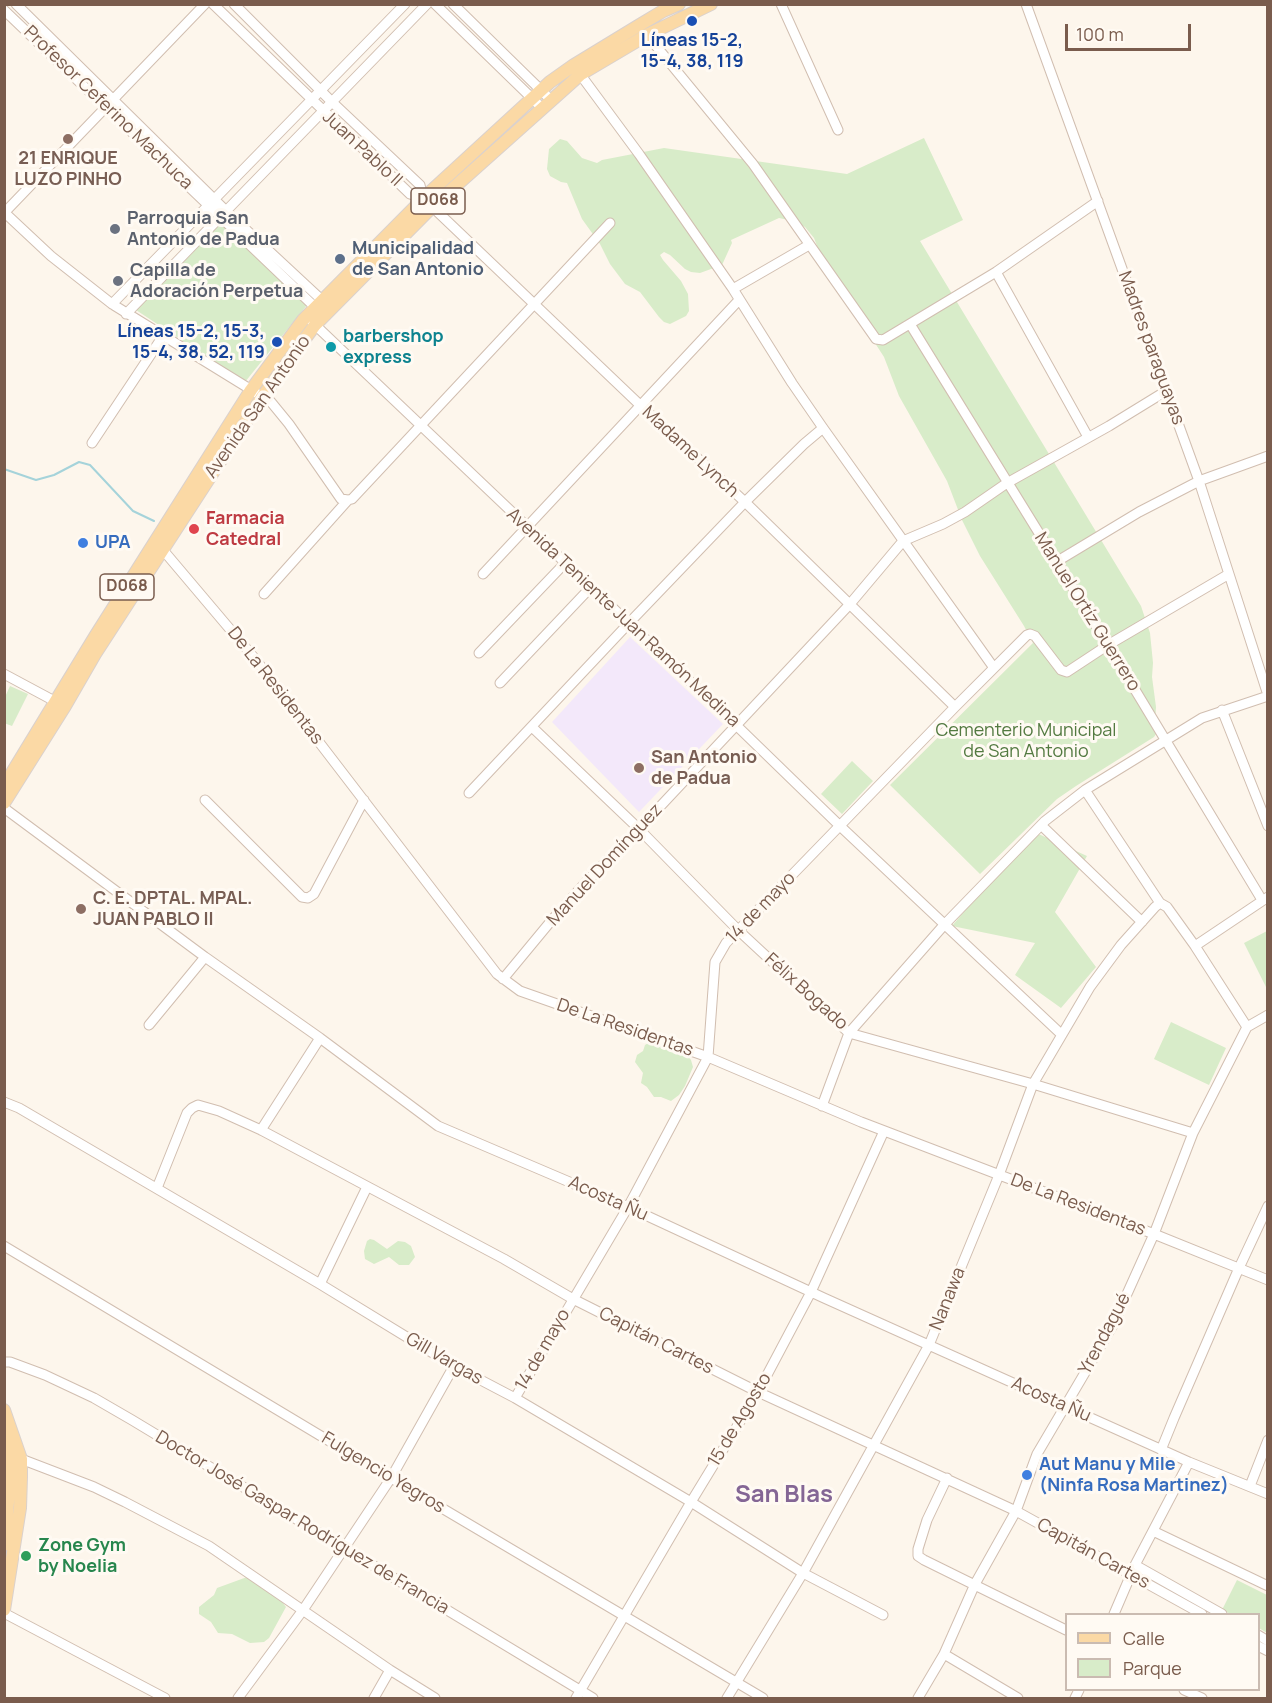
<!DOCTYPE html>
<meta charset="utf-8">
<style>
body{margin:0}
#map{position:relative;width:1272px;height:1703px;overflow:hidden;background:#fdf6ec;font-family:Manrope,sans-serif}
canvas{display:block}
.frame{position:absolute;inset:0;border:6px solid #7a5c4d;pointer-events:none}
.legend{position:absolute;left:1065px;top:1613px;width:195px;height:78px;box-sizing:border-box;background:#fffaf3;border:2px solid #cabbb1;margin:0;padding:8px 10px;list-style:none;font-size:18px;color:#7a5c4d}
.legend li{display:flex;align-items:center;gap:12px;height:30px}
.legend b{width:30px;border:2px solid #cabbb1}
.scale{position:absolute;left:1065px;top:24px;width:126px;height:27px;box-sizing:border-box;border:3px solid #7a5c4d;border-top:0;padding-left:8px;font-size:18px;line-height:21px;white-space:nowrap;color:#7a5c4d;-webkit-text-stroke:4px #fffaf3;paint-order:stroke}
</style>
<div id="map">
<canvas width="1272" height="1703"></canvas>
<div class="frame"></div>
<ul class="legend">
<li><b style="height:8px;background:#fbd9a5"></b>Calle</li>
<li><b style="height:16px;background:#d8ecc9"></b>Parque</li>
</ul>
<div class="scale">100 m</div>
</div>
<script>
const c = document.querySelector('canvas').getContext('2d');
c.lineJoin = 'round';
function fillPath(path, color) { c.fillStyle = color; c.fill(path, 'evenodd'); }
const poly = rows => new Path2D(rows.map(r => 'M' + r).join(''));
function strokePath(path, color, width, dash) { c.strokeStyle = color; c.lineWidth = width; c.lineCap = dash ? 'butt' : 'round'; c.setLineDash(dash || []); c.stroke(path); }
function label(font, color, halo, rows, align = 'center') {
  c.font = font + ' Manrope,sans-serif'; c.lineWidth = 6; c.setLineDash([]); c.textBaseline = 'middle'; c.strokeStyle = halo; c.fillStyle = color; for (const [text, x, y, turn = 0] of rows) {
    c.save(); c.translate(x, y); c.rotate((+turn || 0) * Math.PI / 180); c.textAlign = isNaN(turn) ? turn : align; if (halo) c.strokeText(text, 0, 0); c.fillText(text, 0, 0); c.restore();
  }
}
const education = poly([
 [630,637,723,724,639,812,552,722]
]);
const green = poly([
 [924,138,963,220,920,241,1141,606,1150,633,1153,663,1152,677,1156,707,1155,722,1152,728,1156,734,1154,737,1076,786,1057,799,980,874,890,785,1033,643,1024,626,980,556,962,520,947,481,899,396,884,357,824,264,814,238,805,227,793,221,779,218,731,240,732,243,722,265,700,273,691,272,685,269,670,255,664,252,660,255,663,260,681,281,688,294,689,311,686,316,670,324,664,322,659,317,640,292,625,284,610,264,600,244,582,219,567,183,561,182,550,176,547,169,549,149,560,139,567,141,582,158,597,163,602,160,664,148,847,174],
 [220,222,307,305,245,382,136,310],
 [10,686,28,694,12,726,4,723,5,697],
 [852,761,873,781,842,814,821,794],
 [1032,831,1087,856,1055,912,1096,967,1061,1008,1015,975,1035,943,952,926],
 [1267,931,1267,989,1244,943],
 [1171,1022,1226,1048,1209,1085,1154,1059],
 [650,1042,657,1046,664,1046,677,1052,684,1052,691,1060,693,1067,685,1086,679,1095,671,1101,661,1097,654,1097,647,1087,641,1083,643,1073,635,1062,637,1055,643,1051,645,1045],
 [370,1239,374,1240,387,1249,398,1241,405,1242,411,1246,415,1257,409,1265,399,1265,389,1257,374,1264,365,1259,364,1251,367,1241],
 [247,1577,272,1589,286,1607,269,1638,264,1642,250,1643,232,1634,218,1633,211,1622,199,1614,199,1607,214,1595,217,1588],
 [1237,1580,1267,1595,1267,1633,1259,1628,1258,1614,1231,1614,1222,1610]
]);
const stream = poly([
 [4,469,36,480,54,475,79,462,90,465,133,511,154,521]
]);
const minor = poly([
 [16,4,226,211,325,303],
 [213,4,410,194,423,198,640,405,745,502,955,707],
 [234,4,332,102,420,185,423,198],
 [435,4,542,108],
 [453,4,551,100],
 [781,4,838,130],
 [1026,4,1199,481,1268,695],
 [4,10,319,311],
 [647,35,753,164,876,339,883,340,996,272,1098,201],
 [577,70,639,154,733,289,792,383,823,428,994,668],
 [4,212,51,256,112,304,271,402,289,424,341,499,348,500],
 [5,212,205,4],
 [996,272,1088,437],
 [733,289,809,245],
 [112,304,405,4],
 [126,314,427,4],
 [311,321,737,726,840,826,1061,1034],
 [910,324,1108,645,1262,900],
 [92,443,163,336],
 [159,547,163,550,256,660,497,974,520,991,708,1057,861,1122,1154,1234,1268,1280],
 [1056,562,1139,512,1199,481,1268,456],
 [483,574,739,300],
 [264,594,348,500,352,499,610,223],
 [479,653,565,563],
 [4,674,60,704],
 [500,683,591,587],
 [1222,710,1268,826],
 [532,727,639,829,738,930,849,1033,1033,1084,1193,1133],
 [1085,790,1160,903],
 [469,793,629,623,745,502,804,444,823,428],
 [205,800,302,897,308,898,314,894,364,800],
 [4,808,205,957,320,1038,438,1126,628,1207,824,1298,1189,1462,1268,1494],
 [1041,825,1142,922],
 [1195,946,1268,897],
 [503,979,551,921,588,880,639,829,850,604,903,541,943,524,965,512,1007,483,1109,426,1166,391],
 [149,1025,205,957],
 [1247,1027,1268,1015],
 [4,1102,19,1108,320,1284,454,1366,515,1398,691,1502,803,1573,883,1615],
 [822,1106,849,1033,944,925,1045,821,1085,790,1202,718,1268,696],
 [261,1130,320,1038],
 [157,1188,187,1113,192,1108,198,1105,219,1111,261,1130,504,1259,573,1299,758,1392,1016,1511,1202,1614],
 [4,1246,391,1478,763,1698],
 [320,1284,367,1187],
 [4,1362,10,1362,45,1375,94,1398,132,1420,593,1698],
 [515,1398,628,1207,708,1057,715,962,726,943,955,707,1027,635,1030,634,1035,636,1061,670,1067,672,1108,645,1229,574],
 [1161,1450,1174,1418,1239,1268,1268,1206],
 [21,1459,94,1487,125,1502,209,1546,390,1670,435,1698],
 [947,1478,927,1520,918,1549,918,1556,924,1560,1066,1630],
 [1250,1486,1268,1440],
 [1153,1531,1268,1586],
 [1135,1565,1222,1614],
 [4,1613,165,1698],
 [1114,1614,1135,1565,1189,1462],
 [1258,1635,1268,1641],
 [1258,1646,1268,1651],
 [944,1654,1018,1698],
 [1184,1690,1202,1698],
 [238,1698,303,1610,391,1478,454,1366],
 [374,1698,390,1670],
 [576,1698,691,1502,758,1392,811,1292,884,1131],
 [727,1698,803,1573,929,1345,999,1175,1033,1084,1090,987,1121,945,1155,907,1160,903,1167,907,1195,946,1247,1027],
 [918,1698,944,1654,975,1584,1016,1511,1037,1454,1113,1325,1154,1234,1193,1133,1247,1027],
 [1075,1698,1079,1690]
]);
const major = poly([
 [4,786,96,635,251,390,303,320,428,194,550,82,574,65,638,26,663,11,679,4],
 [4,803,65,706,95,654,262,397,315,325,432,207,581,74,647,35,711,4],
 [4,1410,21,1459,21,1477,20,1508,4,1610],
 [4,1437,12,1459,4,1545]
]);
const markers = [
 [692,21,6,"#1a4fb4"],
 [68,139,6,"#8d6e63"],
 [115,229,6,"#6b7280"],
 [340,259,6,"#5c6f8a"],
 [118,281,6,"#6b7280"],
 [277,342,6,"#1a4fb4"],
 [331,347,6,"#0f9aa8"],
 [194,529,6,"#e0444e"],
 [83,543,6,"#3f7fe0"],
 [639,768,6,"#8d6e63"],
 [81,909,6,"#8d6e63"],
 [1027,1475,6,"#3f7fe0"],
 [26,1556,6,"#2e9e5b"]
];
const shields = [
 [438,201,54],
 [127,587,54]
];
const shieldNames = [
 ["D068",438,201],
 ["D068",127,587]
];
const transitNames = [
 ["Líneas 15-2,",692,41],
 ["15-4, 38, 119",692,62],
 ["Líneas 15-2, 15-3,",265,332,"right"],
 ["15-4, 38, 52, 119",265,353,"right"]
];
const streetNames = [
 ["Profesor Ceferino Machuca",108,108,44],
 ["Juan Pablo II",362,149,43],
 ["Madres paraguayas",1151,348,70],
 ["Avenida San Antonio",258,407,-55],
 ["Madame Lynch",690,452,43],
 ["Manuel Ortíz Guerrero",1087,612,58],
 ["Avenida Teniente Juan Ramón Medina",623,618,43],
 ["De La Residentas",275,686,52],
 ["Manuel Domínguez",605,865,-47],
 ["14 de mayo",761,908,-46],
 ["Félix Bogado",806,992,42],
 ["De La Residentas",625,1028,19],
 ["Acosta Ñu",608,1199,24],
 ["De La Residentas",1078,1205,21],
 ["Nanawa",948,1299,-68],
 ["Yrendagué",1105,1334,-62],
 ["Capitán Cartes",656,1341,27],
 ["14 de mayo",543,1350,-60],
 ["Gill Vargas",444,1359,30],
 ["Acosta Ñu",1051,1400,24],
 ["15 de Agosto",740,1420,-59],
 ["Fulgencio Yegros",383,1473,31],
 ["Doctor José Gaspar Rodríguez de Francia",302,1523,31],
 ["Capitán Cartes",1093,1554,29]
];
const educationNames = [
 ["21 ENRIQUE",68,159,"center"],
 ["LUZO PINHO",68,180,"center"],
 ["San Antonio",651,758],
 ["de Padua",651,779],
 ["C. E. DPTAL. MPAL.",93,899],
 ["JUAN PABLO II",93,920]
];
const worshipNames = [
 ["Parroquia San",127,219],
 ["Antonio de Padua",127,240],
 ["Capilla de",130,271],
 ["Adoración Perpetua",130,292]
];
const serviceNames = [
 ["Municipalidad",352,249],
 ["de San Antonio",352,270]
];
const cultureNames = [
 ["barbershop",343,337],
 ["express",343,358]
];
const healthNames = [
 ["Farmacia",206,519],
 ["Catedral",206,540]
];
const shopNames = [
 ["UPA",95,543],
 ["Aut Manu y Mile",1039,1465],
 ["(Ninfa Rosa Martinez)",1039,1486]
];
const parkNames = [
 ["Cementerio Municipal",1026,731],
 ["de San Antonio",1026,752]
];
const leisureNames = [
 ["Zone Gym",38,1546],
 ["by Noelia",38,1567]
];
const districtNames = [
 ["San Blas",784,1495]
];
fillPath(education, '#f3e8fa');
fillPath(green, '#d8ecc9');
strokePath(stream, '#a5d3da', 2);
strokePath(minor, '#d1beb0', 11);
strokePath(major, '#dad1cd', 14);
strokePath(minor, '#fff', 9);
strokePath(major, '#fbd9a5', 12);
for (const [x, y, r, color] of markers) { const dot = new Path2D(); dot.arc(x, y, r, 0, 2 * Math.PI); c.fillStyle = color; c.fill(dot); strokePath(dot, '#fffaf3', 2); }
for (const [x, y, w] of shields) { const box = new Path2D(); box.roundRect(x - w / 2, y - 13, w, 26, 4.5); c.fillStyle = '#fffaf3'; c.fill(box); strokePath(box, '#7a5c4d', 1.5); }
label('bold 16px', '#7a5c4d', null, shieldNames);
label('bold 18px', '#164399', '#fffaf3', transitNames);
label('18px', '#7a5c4d', '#fffaf3', streetNames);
label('bold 18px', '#785e54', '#fffaf3', educationNames, 'left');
label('bold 18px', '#5b616d', '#fffaf3', worshipNames, 'left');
label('bold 18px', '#4e5e75', '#fffaf3', serviceNames, 'left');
label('bold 18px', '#0d838f', '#fffaf3', cultureNames, 'left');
label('bold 18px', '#be3a42', '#fffaf3', healthNames, 'left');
label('bold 18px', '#366cbe', '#fffaf3', shopNames, 'left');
label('18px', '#537a41', '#fffaf3', parkNames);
label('bold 18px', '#27864d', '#fffaf3', leisureNames, 'left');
label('bold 24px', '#846695', '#fffaf3', districtNames);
</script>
